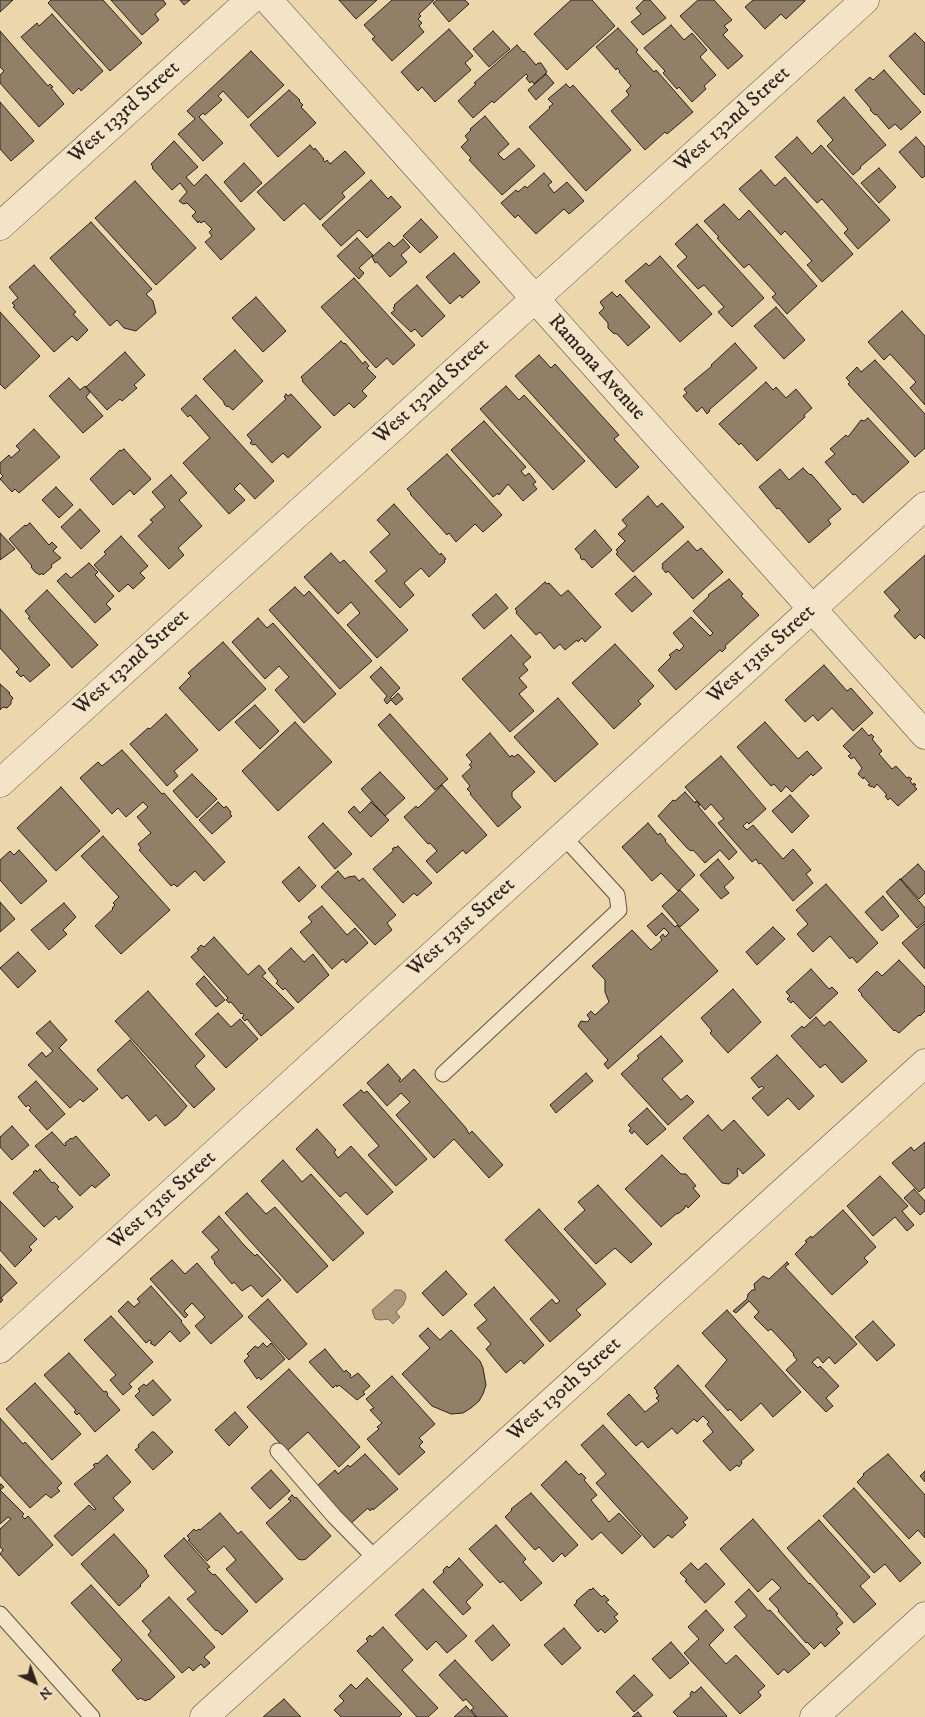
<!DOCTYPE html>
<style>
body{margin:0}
#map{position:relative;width:925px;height:1717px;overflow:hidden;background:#ecd6ab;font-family:"IM FELL DW Pica",serif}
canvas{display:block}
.north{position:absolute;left:10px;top:1657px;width:50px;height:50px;-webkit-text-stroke:4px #f3e4c8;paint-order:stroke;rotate:138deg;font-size:14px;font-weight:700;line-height:20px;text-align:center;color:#2f231d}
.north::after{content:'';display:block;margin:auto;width:18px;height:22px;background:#2f231d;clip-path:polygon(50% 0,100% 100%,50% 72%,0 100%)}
</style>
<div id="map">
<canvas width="925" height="1717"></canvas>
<div class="north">N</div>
</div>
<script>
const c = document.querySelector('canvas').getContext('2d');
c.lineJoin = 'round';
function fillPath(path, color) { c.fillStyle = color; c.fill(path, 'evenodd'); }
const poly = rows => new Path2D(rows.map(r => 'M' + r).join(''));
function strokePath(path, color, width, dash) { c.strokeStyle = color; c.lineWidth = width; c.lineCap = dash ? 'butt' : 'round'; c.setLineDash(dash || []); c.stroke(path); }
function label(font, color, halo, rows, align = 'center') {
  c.font = font + ' "IM FELL DW Pica",serif'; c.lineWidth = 4; c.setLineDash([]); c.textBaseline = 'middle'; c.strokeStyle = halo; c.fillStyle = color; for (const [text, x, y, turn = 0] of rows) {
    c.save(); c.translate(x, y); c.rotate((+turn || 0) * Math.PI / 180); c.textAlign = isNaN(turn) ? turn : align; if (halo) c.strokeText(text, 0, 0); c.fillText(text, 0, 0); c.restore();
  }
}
const water = poly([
 [395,1290,401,1290,405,1293,406,1298,403,1305,396,1312,400,1317,393,1324,388,1319,381,1320,375,1319,372,1310,395,1290]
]);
const building = poly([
 [0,0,13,0,0,12,0,0],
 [51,0,103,0,142,43,110,71,48,3,51,0],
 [111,0,163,0,166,4,155,14,159,20,142,35,111,0],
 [180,0,190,0,184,5,180,0],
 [339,0,377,0,356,19,339,0],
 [392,0,434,0,419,14,421,16,418,19,422,23,419,26,424,32,392,61,372,39,375,37,364,25,392,0],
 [437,0,465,0,469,4,449,22,433,3,437,0],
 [571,0,592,0,615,26,567,70,534,34,571,0],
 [644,0,650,0,666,18,643,35,631,22,641,14,636,8,644,0],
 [698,0,714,0,732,20,724,26,728,30,723,35,743,56,728,69,680,16,698,0],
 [753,0,805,0,805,1,786,19,781,14,765,29,745,7,753,0],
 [52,14,103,71,81,91,79,88,73,94,21,37,37,23,39,26,52,14],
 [671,25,684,40,692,33,707,50,700,57,716,75,704,86,706,89,692,102,679,87,677,89,663,73,665,71,644,48,671,25],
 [618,28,638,50,636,52,654,72,656,70,693,112,667,134,665,132,645,150,611,111,629,95,626,91,631,86,619,72,620,71,617,68,616,70,596,47,618,28],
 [449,29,473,56,465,63,471,70,435,102,422,87,418,91,401,72,449,29],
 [0,31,48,86,50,84,53,87,51,88,64,104,39,127,0,83,0,75,4,71,0,67,0,31],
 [493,31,510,49,489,67,473,49,493,31],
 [915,33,925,43,925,94,924,95,889,56,915,33],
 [517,45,523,52,524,51,536,65,538,63,541,63,547,72,534,84,532,81,530,83,526,78,528,76,526,74,494,103,492,101,473,118,458,101,476,84,474,83,517,45],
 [251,51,284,85,248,118,223,91,218,96,222,100,205,115,203,113,199,117,223,143,203,161,178,134,195,119,187,111,251,51],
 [884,70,921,112,901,130,895,124,889,129,876,114,875,115,870,110,871,109,855,90,870,77,873,80,884,70],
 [546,74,554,83,536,100,528,90,546,74],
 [566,84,570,88,573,85,631,150,586,191,529,127,550,108,549,107,553,104,548,99,566,84],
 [289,90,300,100,299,101,303,105,301,107,316,123,278,157,250,125,289,90],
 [844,97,886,145,860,167,861,168,853,175,827,146,833,140,817,121,844,97],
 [0,102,34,141,11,161,0,149,0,102],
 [485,116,509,144,498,154,504,160,519,148,535,166,502,195,469,160,471,158,461,147,468,140,465,136,471,130,470,129,485,116],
 [797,137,812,154,821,145,890,220,858,249,844,233,848,229,822,199,817,203,775,157,797,137],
 [916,137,925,147,925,176,922,178,899,152,916,137],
 [174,141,198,167,186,177,194,186,206,174,255,229,221,260,205,242,212,236,209,232,212,229,204,221,201,223,199,221,198,223,192,216,196,212,187,203,183,204,179,201,187,192,180,183,172,190,152,168,153,167,151,164,174,141],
 [310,145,314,150,315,148,324,159,323,160,325,162,327,160,330,164,345,151,365,173,342,193,345,197,320,220,304,203,284,221,257,192,310,145],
 [244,163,262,183,241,202,224,182,244,163],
 [879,168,896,187,879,203,861,183,879,168],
 [761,170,775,186,785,177,853,254,822,282,807,265,812,261,785,231,781,235,739,189,761,170],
 [544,173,552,182,548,185,554,193,567,182,584,201,569,214,564,209,536,234,518,215,515,218,501,203,516,190,518,192,525,186,527,188,544,173],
 [371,180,388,199,391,196,401,207,367,238,359,230,341,246,322,225,371,180],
 [135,181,196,248,156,285,95,218,135,181],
 [724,204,739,220,749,210,817,286,787,314,772,297,776,294,749,264,744,268,717,238,719,237,704,221,724,204],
 [421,219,438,237,420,253,403,236,421,219],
 [91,222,152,289,146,294,153,301,156,313,136,331,124,328,117,320,110,326,50,258,91,222],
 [697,224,764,298,732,327,718,312,724,307,704,285,698,289,677,266,687,257,675,244,697,224],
 [357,238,373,255,359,268,364,273,359,279,337,256,357,238],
 [403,239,410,247,401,255,407,262,390,277,377,262,375,263,372,257,389,242,394,247,403,239],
 [454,253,480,282,462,298,460,295,450,304,426,277,454,253],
 [660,256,712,314,680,342,625,281,646,263,649,266,660,256],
 [34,265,76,312,73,314,88,330,77,341,72,336,54,352,13,307,15,306,12,303,18,298,9,287,34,265],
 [354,278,415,345,393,365,387,358,376,368,321,307,354,278],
 [417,285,445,316,422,337,415,329,411,332,391,313,395,310,393,308,395,306,394,305,417,285],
 [612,292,617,297,620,294,650,327,628,346,617,334,613,333,608,328,608,323,599,313,604,308,600,302,612,292],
 [256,297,286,331,263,352,232,318,256,297],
 [776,307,805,340,784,359,754,326,776,307],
 [902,311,925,336,925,405,910,388,916,382,890,354,884,360,868,342,902,311],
 [0,312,40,356,5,389,0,384,0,312],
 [341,341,344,344,345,343,363,364,365,361,369,366,367,368,376,377,362,391,367,396,354,408,349,403,334,416,302,381,303,380,301,377,341,341],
 [735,343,757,368,709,410,710,411,707,414,702,407,697,412,683,396,687,393,684,389,712,366,711,365,735,343],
 [235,350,263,381,233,410,228,406,227,407,224,404,224,402,203,379,235,350],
 [125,352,145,375,134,385,137,388,122,401,120,399,107,410,86,387,125,352],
 [539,355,551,368,555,364,619,435,614,439,639,467,616,488,515,376,539,355],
 [875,360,925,414,925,448,915,457,848,384,850,382,846,378,857,367,861,372,875,360],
 [69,378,80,390,85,386,90,392,86,397,103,416,83,433,49,396,69,378],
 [766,382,773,390,776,387,786,398,796,389,812,408,804,415,805,417,757,461,741,443,739,445,719,424,766,382],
 [506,386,519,400,524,395,585,461,553,490,480,409,506,386],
 [286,394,288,396,291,394,321,427,288,458,283,453,272,463,255,444,253,445,250,443,252,441,247,435,286,399,284,397,286,394],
 [196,395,274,481,255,499,240,483,234,489,245,500,229,514,183,463,210,438,190,415,188,417,181,409,196,395],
 [868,418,909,462,863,503,855,494,853,495,825,462,835,454,830,449,846,435,848,437,861,420,864,421,868,418],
 [484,421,526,467,521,471,525,476,529,473,536,482,533,484,537,489,523,501,508,484,499,495,498,493,493,497,451,450,484,421],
 [34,429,60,457,19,493,15,489,12,492,0,479,3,476,0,473,0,463,9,455,11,458,20,450,16,446,34,429],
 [124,449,151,479,134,495,130,490,113,505,90,479,120,450,121,451,124,449],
 [447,454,502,515,483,532,475,524,456,542,449,533,447,535,410,494,411,493,407,489,447,454],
 [803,468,810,475,811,474,841,509,828,520,831,524,809,543,779,508,777,509,759,487,780,469,789,480,803,468],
 [171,475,187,493,179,500,202,526,178,548,184,555,169,569,138,536,153,522,150,520,165,507,152,492,171,475],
 [56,487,73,505,59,518,42,500,56,487],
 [648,496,657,507,662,503,684,527,633,572,616,554,618,552,616,550,625,541,618,534,627,526,622,520,648,496],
 [394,504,440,555,441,553,446,559,444,560,445,562,429,577,421,568,404,583,414,595,400,608,375,581,387,571,370,552,390,534,377,520,394,504],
 [80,509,100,531,81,549,61,527,80,509],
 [30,523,49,545,52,542,57,547,53,551,61,558,51,565,52,567,43,575,42,573,40,575,35,572,31,567,32,566,9,539,25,525,26,526,30,523],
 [595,530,612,550,592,568,584,559,582,560,580,557,581,556,575,549,595,530],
 [0,533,15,549,0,560,0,533],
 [121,536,148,566,140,573,145,578,133,589,128,584,119,592,94,565,106,554,104,552,121,536],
 [688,541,697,551,701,548,723,572,693,599,668,571,666,573,662,568,663,566,662,564,688,541],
 [331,553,340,563,344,560,408,630,377,658,347,625,360,613,351,602,338,614,304,577,331,553],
 [925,555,925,639,920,634,915,639,894,616,900,610,884,592,925,555],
 [89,563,98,572,95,575,114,596,106,604,111,609,95,623,57,581,66,573,71,578,89,563],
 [635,576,652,594,632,612,615,594,635,576],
 [729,579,743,594,741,596,759,615,725,646,726,648,722,652,720,650,676,690,658,670,671,657,669,655,677,649,679,651,684,646,673,633,691,617,710,636,713,633,693,611,709,596,708,595,729,579],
 [545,582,547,584,549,583,561,596,568,590,601,627,585,642,582,638,578,642,577,640,565,650,560,644,554,649,540,632,536,635,516,613,517,611,515,609,545,582],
 [295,587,304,596,309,591,372,661,340,689,269,610,295,587],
 [47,590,98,645,72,668,28,618,30,617,25,611,47,590],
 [496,594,508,608,484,629,472,615,496,594],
 [0,609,50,665,30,682,23,675,21,677,16,672,19,669,0,648,0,609],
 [258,618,267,628,273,623,336,694,304,723,275,690,289,677,279,666,265,679,232,642,258,618],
 [511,635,531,657,523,664,528,670,519,678,527,687,519,694,534,711,510,732,462,679,511,635],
 [223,642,266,689,219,731,179,688,191,676,188,673,223,642],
 [615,644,654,686,638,701,641,704,614,729,572,683,615,644],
 [824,665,847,691,851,688,873,713,853,731,832,708,818,721,813,715,805,722,785,700,824,665],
 [381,667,400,688,390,698,392,699,398,693,403,699,396,705,391,700,387,704,384,700,387,696,370,677,381,667],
 [0,684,10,693,9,694,13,698,11,701,11,704,7,708,3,707,0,710,0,684],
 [558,698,598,744,555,782,514,737,558,698],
 [255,705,279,731,260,749,235,722,255,705],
 [166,714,198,750,174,771,178,776,167,786,130,744,148,728,150,729,166,714],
 [390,714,448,779,435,790,378,725,390,714],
 [295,722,332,762,278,811,242,771,295,722],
 [765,722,798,759,807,751,822,768,813,776,811,774,792,792,786,786,781,792,774,784,771,786,737,747,765,722],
 [862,728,869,736,871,734,874,737,872,739,882,751,879,754,892,769,896,766,907,778,909,777,912,779,910,781,913,785,914,783,916,785,914,786,917,789,898,806,890,798,888,800,885,796,887,795,877,784,874,788,872,786,871,787,868,785,870,784,864,777,863,779,858,774,862,768,854,757,851,759,848,756,851,754,843,746,862,728],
 [490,733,510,757,512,755,514,757,518,754,535,772,512,792,512,797,521,807,498,827,470,794,471,793,467,789,470,786,462,776,472,767,469,765,472,762,466,755,490,733],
 [122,750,162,794,164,793,225,862,204,881,195,871,177,887,174,884,171,886,139,850,141,848,138,844,151,833,137,817,148,807,143,802,126,817,118,808,112,814,80,778,98,762,102,766,122,750],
 [721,756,766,809,749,824,747,822,743,826,747,830,753,825,783,859,793,849,811,870,806,874,813,883,793,901,761,863,759,864,756,859,752,862,718,823,724,819,711,804,705,810,685,787,721,756],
 [380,772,405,798,385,816,361,789,380,772],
 [192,774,217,799,197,818,173,791,192,774],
 [442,785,487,835,466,854,463,850,437,873,426,861,437,851,430,843,428,844,404,817,416,806,418,808,442,785],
 [61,787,100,831,56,871,17,828,61,787],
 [685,792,695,803,696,801,700,805,698,806,737,852,729,860,720,850,705,863,693,850,691,851,687,848,658,816,673,800,675,801,685,792],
 [790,795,809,816,792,833,772,811,790,795],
 [218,802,224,808,226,806,231,812,230,814,232,816,212,834,199,820,218,802],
 [371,802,389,820,371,837,348,812,354,806,360,813,371,802],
 [323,823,352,854,335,869,308,837,323,823],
 [648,823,658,835,660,833,666,840,665,841,695,875,678,891,661,873,652,881,622,847,648,823],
 [103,836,170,910,121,954,95,926,113,909,112,908,115,905,113,903,119,897,81,856,103,836],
 [398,846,432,883,417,896,414,893,403,903,373,869,394,850,392,849,395,847,396,848,398,846],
 [19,850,47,881,21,904,0,880,0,860,10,851,14,855,19,850],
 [718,859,734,878,724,887,729,893,721,899,700,875,718,859],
 [918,864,925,872,925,893,919,899,901,879,918,864],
 [299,867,316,886,299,902,282,882,299,867],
 [338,871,345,879,348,877,355,876,359,881,363,878,396,915,387,923,392,930,375,945,321,887,338,871],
 [900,879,925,908,925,921,917,928,886,892,900,879],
 [826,884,878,943,857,963,852,957,850,959,830,936,813,952,797,934,808,924,796,910,826,884],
 [680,890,699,910,680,927,662,906,680,890],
 [883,896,899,916,882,931,865,912,883,896],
 [0,902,15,919,0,932,0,902],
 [64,903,76,917,63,930,67,934,49,950,31,930,64,903],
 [322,906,347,935,355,928,368,943,346,963,343,959,332,969,300,932,312,922,308,917,322,906],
 [662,913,675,927,677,925,718,971,608,1069,604,1064,608,1060,578,1026,581,1021,587,1022,590,1019,587,1015,591,1011,595,1015,609,1002,605,992,605,980,592,966,632,930,651,950,662,940,660,937,663,934,665,937,669,933,664,928,656,936,647,926,662,913],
 [925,923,925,969,902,943,925,923],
 [773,927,785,939,757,965,746,952,773,927],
 [214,937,248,975,259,965,266,973,262,976,294,1008,261,1036,247,1019,245,1021,242,1018,244,1015,242,1013,241,1014,231,1002,229,1003,226,1000,228,998,191,957,199,950,197,949,201,945,204,947,214,937],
 [291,948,304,962,313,954,329,975,298,1003,285,988,283,990,276,983,278,981,268,969,291,948],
 [18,952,36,971,18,988,0,968,18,952],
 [899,960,925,987,925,1011,920,1016,919,1015,899,1033,895,1030,894,1031,861,995,862,994,858,990,877,971,882,976,899,960],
 [811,969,829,989,832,987,838,993,810,1019,793,1001,791,1003,787,999,790,996,786,992,811,969],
 [204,976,225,1000,216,1007,196,984,204,976],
 [733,989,761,1022,728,1053,710,1033,712,1031,701,1018,733,989],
 [148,991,205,1056,195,1066,215,1089,194,1108,115,1021,148,991],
 [218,1013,231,1027,240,1019,258,1039,226,1068,195,1034,218,1013],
 [816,1017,824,1026,830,1021,867,1061,842,1083,825,1064,820,1068,791,1036,802,1026,804,1028,816,1017],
 [50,1021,67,1040,59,1048,98,1089,83,1102,80,1099,70,1108,28,1065,42,1052,46,1057,53,1051,36,1033,50,1021],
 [661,1036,683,1061,662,1079,681,1100,687,1095,694,1102,668,1125,621,1074,639,1058,637,1056,661,1036],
 [130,1040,187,1106,177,1117,165,1126,156,1115,149,1121,127,1095,122,1099,97,1070,130,1040],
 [777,1055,814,1096,799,1110,788,1098,768,1116,752,1098,764,1088,762,1086,759,1088,751,1078,777,1055],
 [388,1064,401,1079,399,1080,400,1082,414,1069,466,1128,469,1134,472,1131,503,1165,489,1178,454,1139,434,1158,396,1115,410,1102,401,1093,387,1106,367,1083,388,1064],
 [586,1073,593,1081,556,1113,550,1105,586,1073],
 [36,1081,65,1114,47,1130,29,1110,31,1108,28,1105,26,1107,18,1097,36,1081],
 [361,1090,364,1093,367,1091,427,1159,396,1186,368,1155,379,1146,343,1105,361,1090],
 [647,1108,666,1129,647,1145,634,1131,632,1134,629,1131,631,1128,628,1125,647,1108],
 [708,1115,722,1131,734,1120,765,1155,743,1174,738,1168,737,1170,738,1176,729,1184,722,1183,683,1138,708,1115],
 [12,1126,29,1145,12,1160,0,1147,0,1137,12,1126],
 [317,1129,336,1150,334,1152,338,1158,351,1146,393,1192,367,1215,346,1192,340,1197,296,1149,317,1129],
 [52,1132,65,1146,66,1145,65,1143,71,1138,72,1139,76,1136,110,1175,95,1188,92,1185,80,1196,35,1146,52,1132],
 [925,1142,925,1187,919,1192,892,1163,911,1147,914,1151,925,1142],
 [662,1155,681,1174,686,1174,696,1186,693,1188,700,1196,688,1208,686,1205,684,1209,679,1213,676,1214,661,1227,625,1189,662,1155],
 [283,1160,302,1182,311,1174,364,1233,333,1261,261,1181,283,1160],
 [40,1169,52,1183,54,1182,59,1187,57,1189,73,1207,59,1220,56,1216,44,1227,13,1193,34,1173,33,1172,36,1170,37,1172,40,1169],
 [880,1176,908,1206,902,1211,914,1225,907,1231,895,1217,873,1236,847,1206,880,1176],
 [598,1185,652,1244,631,1263,615,1248,596,1264,564,1229,585,1210,578,1202,598,1185],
 [914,1189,925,1201,925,1211,920,1215,904,1198,914,1189],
 [247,1193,266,1214,275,1207,328,1266,297,1293,225,1213,247,1193],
 [0,1201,37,1239,29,1247,32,1250,15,1267,0,1250,0,1201],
 [539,1209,606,1284,576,1310,581,1315,550,1342,530,1319,552,1299,556,1304,560,1301,505,1240,539,1209],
 [843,1210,876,1247,864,1258,868,1262,832,1295,795,1254,807,1242,805,1241,811,1236,812,1238,843,1210],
 [219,1216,244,1245,255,1256,257,1254,281,1280,262,1297,251,1285,242,1291,234,1282,232,1284,214,1263,215,1262,211,1257,219,1250,202,1232,219,1216],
 [172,1260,185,1274,197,1263,243,1316,211,1344,195,1326,205,1317,192,1303,184,1311,188,1315,185,1318,150,1279,172,1260],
 [787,1262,789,1264,785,1267,857,1344,835,1364,829,1357,823,1363,818,1357,812,1362,818,1368,820,1366,839,1386,826,1398,833,1406,826,1412,786,1370,797,1360,793,1355,794,1354,771,1329,768,1331,754,1317,759,1312,749,1301,736,1313,733,1311,747,1299,748,1294,752,1290,755,1290,754,1284,763,1276,769,1279,787,1262],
 [0,1264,17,1283,1,1298,3,1300,0,1303,0,1264],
 [446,1271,467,1294,443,1316,422,1293,446,1271],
 [151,1286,182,1321,181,1322,190,1333,180,1342,170,1331,155,1346,150,1343,152,1342,150,1340,146,1343,118,1311,128,1301,134,1307,140,1302,137,1299,151,1286],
 [494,1287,544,1345,524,1364,521,1360,506,1373,486,1349,491,1344,477,1328,487,1320,474,1305,494,1287],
 [268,1299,307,1344,289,1360,248,1317,268,1299],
 [727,1310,801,1392,773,1417,761,1403,741,1421,730,1409,728,1411,705,1386,727,1360,702,1333,727,1310],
 [111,1316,153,1362,129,1384,132,1387,123,1395,110,1380,116,1375,84,1340,111,1316],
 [873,1321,895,1345,877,1361,855,1337,873,1321],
 [428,1328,440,1340,451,1330,480,1361,483,1368,486,1385,483,1394,479,1401,471,1408,463,1413,451,1414,432,1406,402,1374,430,1348,419,1336,428,1328],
 [263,1343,267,1347,271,1343,285,1359,261,1380,259,1377,257,1379,244,1361,249,1356,247,1354,255,1346,258,1348,263,1343],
 [325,1349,344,1372,346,1370,351,1375,350,1376,351,1378,358,1373,370,1386,363,1392,365,1394,357,1400,339,1385,337,1387,336,1385,333,1388,309,1362,325,1349],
 [69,1353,104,1392,106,1391,108,1394,107,1395,120,1410,95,1432,79,1413,77,1415,74,1412,76,1410,44,1375,69,1353],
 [678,1365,754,1450,741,1461,742,1463,739,1467,737,1465,730,1471,703,1441,713,1432,707,1424,709,1422,703,1416,697,1422,694,1419,677,1434,672,1428,648,1448,642,1441,636,1446,607,1414,629,1394,645,1412,659,1401,656,1398,659,1396,656,1392,657,1391,654,1388,678,1365],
 [289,1369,360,1447,339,1467,308,1432,287,1451,247,1407,289,1369],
 [392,1376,435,1424,419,1438,423,1442,419,1446,425,1452,399,1475,367,1439,379,1429,377,1427,382,1423,370,1410,374,1408,366,1399,392,1376],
 [153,1380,171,1400,153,1416,135,1396,140,1391,138,1389,144,1384,146,1386,153,1380],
 [35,1383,81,1434,52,1460,6,1409,35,1383],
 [235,1412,248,1427,229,1446,215,1430,235,1412],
 [0,1418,23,1444,25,1442,62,1483,57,1488,60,1491,51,1498,46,1494,30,1508,0,1475,0,1418],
 [603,1425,688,1518,683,1522,686,1525,672,1538,668,1535,654,1548,596,1483,606,1474,581,1445,603,1425],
 [152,1432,154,1432,173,1452,153,1470,135,1450,139,1447,138,1445,152,1432],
 [365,1454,398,1489,373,1510,372,1508,370,1511,368,1508,349,1525,316,1487,335,1470,338,1474,348,1465,350,1467,365,1454],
 [888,1454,925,1495,925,1538,918,1530,909,1539,857,1482,864,1475,863,1474,888,1454],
 [107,1455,131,1482,113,1498,124,1510,72,1556,54,1536,89,1505,94,1510,96,1509,74,1484,95,1467,93,1465,96,1463,97,1464,107,1455],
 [566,1461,579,1475,581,1473,586,1478,584,1480,597,1495,591,1500,609,1522,619,1513,641,1536,622,1554,601,1532,592,1540,541,1485,566,1461],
 [271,1470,290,1491,270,1509,251,1488,271,1470],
 [925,1471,925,1482,920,1476,925,1471],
 [1,1484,4,1487,0,1490,24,1514,22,1516,25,1519,28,1516,53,1545,19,1576,0,1554,3,1550,0,1547,0,1529,11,1519,8,1517,0,1524,0,1485,1,1484],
 [854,1488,921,1563,900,1582,885,1564,874,1573,823,1516,854,1488],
 [531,1493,578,1545,565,1557,562,1553,553,1562,539,1547,535,1550,505,1517,512,1510,511,1509,531,1493],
 [292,1495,295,1498,296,1497,331,1536,306,1559,302,1560,298,1559,266,1523,291,1501,288,1499,292,1495],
 [220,1513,238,1534,241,1531,283,1579,256,1603,226,1569,236,1560,224,1546,207,1561,188,1540,190,1539,187,1536,194,1529,196,1531,199,1529,200,1530,220,1513],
 [753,1519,809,1584,810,1583,838,1614,836,1615,843,1623,836,1629,840,1633,825,1647,821,1642,814,1649,807,1642,806,1643,778,1611,779,1610,769,1599,781,1588,772,1579,758,1592,720,1549,753,1519],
 [819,1520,870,1577,860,1586,876,1604,854,1623,787,1548,819,1520],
 [496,1525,526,1559,523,1562,542,1583,521,1601,503,1581,500,1583,469,1549,496,1525],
 [114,1534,147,1571,146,1572,149,1576,140,1585,141,1586,119,1606,81,1564,114,1534],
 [184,1538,210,1567,207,1569,213,1575,215,1574,248,1611,222,1635,217,1630,216,1631,187,1599,196,1592,164,1556,184,1538],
 [459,1558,483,1585,466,1602,471,1608,463,1615,433,1582,444,1572,443,1570,447,1566,449,1568,459,1558],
 [691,1563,698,1570,706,1563,725,1584,705,1603,685,1581,687,1580,680,1573,691,1563],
 [91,1585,175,1677,149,1700,148,1699,146,1701,140,1698,138,1700,112,1670,122,1660,71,1603,91,1585],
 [593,1588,602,1597,604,1595,609,1600,606,1602,618,1614,614,1617,618,1621,605,1633,601,1629,598,1632,574,1605,577,1602,576,1601,590,1589,591,1590,593,1588],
 [423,1589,467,1636,447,1653,436,1641,427,1650,395,1615,423,1589],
 [749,1589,768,1611,770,1610,810,1654,788,1673,784,1669,778,1675,734,1627,747,1616,735,1602,749,1589],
 [169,1597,215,1647,204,1657,210,1663,204,1668,201,1664,193,1671,189,1667,182,1673,148,1635,151,1631,142,1621,169,1597],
 [706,1610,724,1630,709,1645,726,1664,736,1655,765,1686,758,1692,761,1695,760,1697,740,1714,684,1653,699,1639,688,1627,706,1610],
 [493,1625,510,1645,492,1661,475,1641,493,1625],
 [383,1627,413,1660,402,1670,438,1708,428,1717,417,1717,357,1651,368,1641,366,1639,370,1635,372,1637,383,1627],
 [564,1628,581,1648,562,1665,544,1645,564,1628],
 [671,1642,689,1663,670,1679,652,1659,671,1642],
 [455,1660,508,1717,477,1717,471,1710,474,1708,466,1699,463,1701,439,1675,455,1660],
 [634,1675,653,1695,634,1712,616,1692,634,1675],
 [367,1678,402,1714,399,1717,341,1717,334,1710,344,1701,339,1696,351,1684,356,1689,367,1678],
 [701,1687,727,1716,726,1717,678,1717,673,1712,691,1696,690,1694,692,1691,694,1693,701,1687],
 [284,1699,301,1717,263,1717,284,1699],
 [466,1706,476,1717,454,1717,466,1706],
 [638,1712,642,1717,632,1717,638,1712]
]);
const lane = poly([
 [443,1074,619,910,617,895,563,836],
 [278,1451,334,1516,377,1560],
 [0,1614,92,1717]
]);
const street = poly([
 [268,0,925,735],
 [0,226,250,0],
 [0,783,865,0],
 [0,1349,925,506],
 [204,1717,925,1063],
 [814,1717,925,1616]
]);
const streetNames = [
 ["West 133rd Street",125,113,-42],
 ["West 132nd Street",733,120,-42],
 ["Ramona Avenue",596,368,48],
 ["West 132nd Street",432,392,-42],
 ["West 131st Street",762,655,-42],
 ["West 132nd Street",132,663,-42],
 ["West 131st Street",462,928,-42],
 ["West 131st Street",163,1201,-42],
 ["West 130th Street",565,1390,-42]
];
fillPath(water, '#ac997b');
strokePath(water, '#7a6a55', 1);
fillPath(building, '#918067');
strokePath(building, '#2f231d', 1);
strokePath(lane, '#5e5040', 17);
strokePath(street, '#5e5040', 29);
strokePath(lane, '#f3e4c8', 15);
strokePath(street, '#f3e4c8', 28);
label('21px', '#2f231d', '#f3e4c8', streetNames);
</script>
